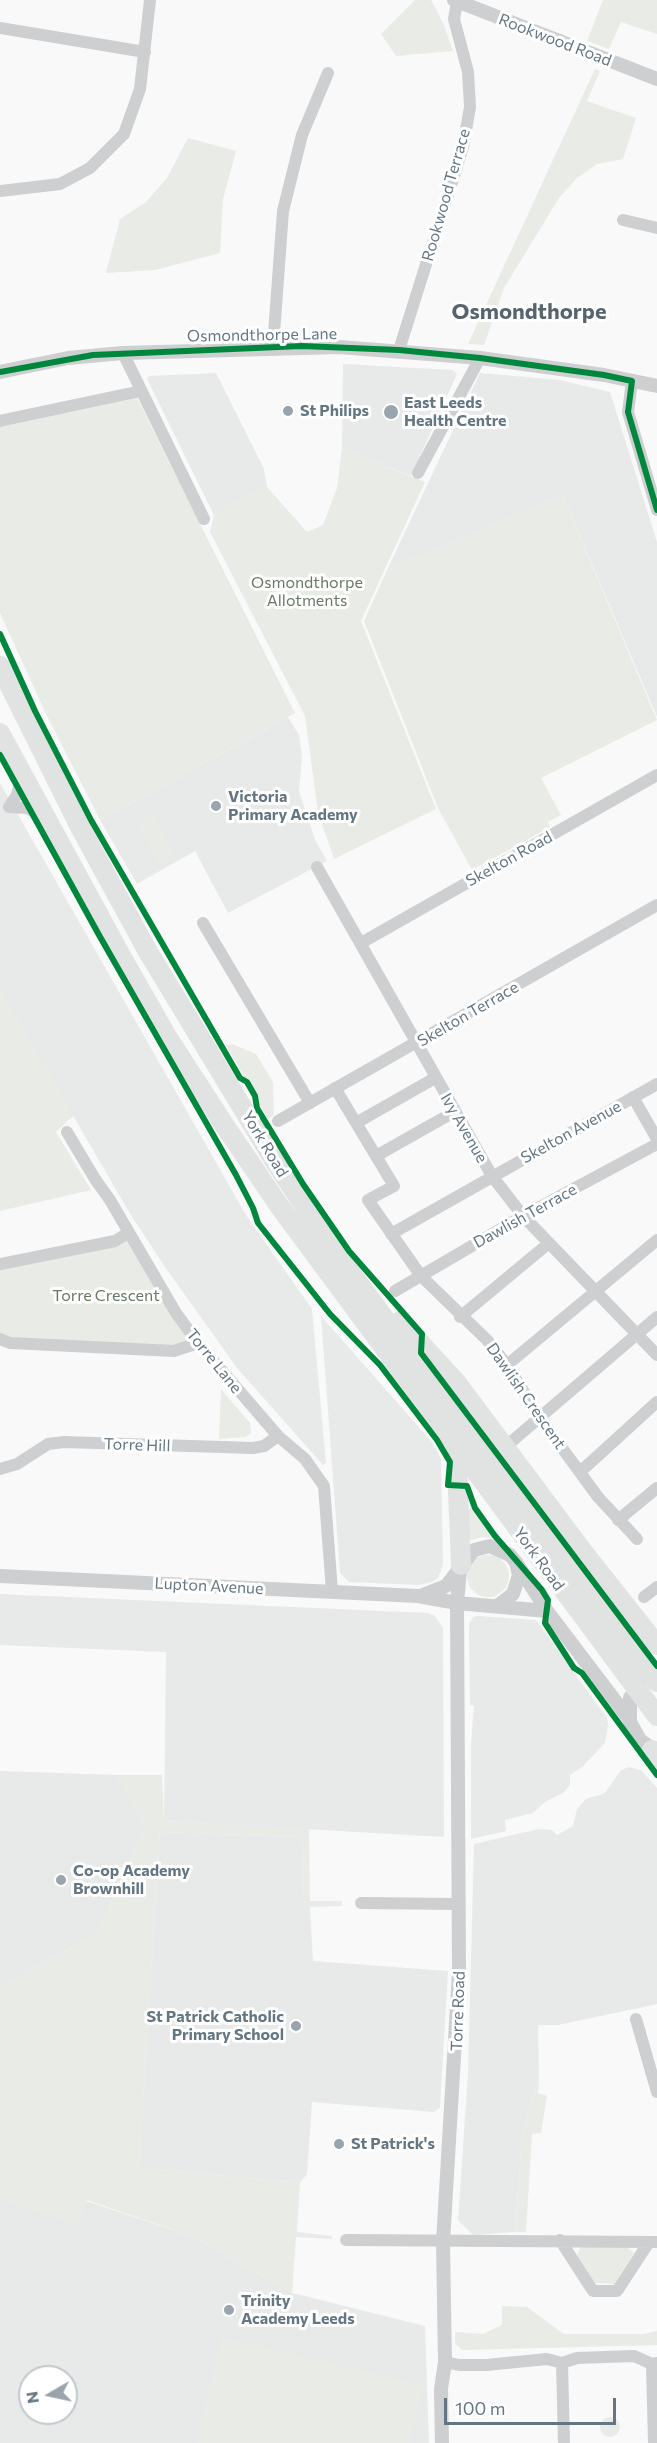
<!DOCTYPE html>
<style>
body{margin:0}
#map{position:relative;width:657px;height:2443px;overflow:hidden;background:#f9f9f9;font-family:Commissioner,sans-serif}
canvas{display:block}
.north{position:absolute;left:18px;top:2365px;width:60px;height:60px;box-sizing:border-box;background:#fff;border:2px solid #c1c8cd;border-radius:50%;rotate:261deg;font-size:16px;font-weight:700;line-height:24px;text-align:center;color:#657683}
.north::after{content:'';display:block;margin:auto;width:21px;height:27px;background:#99a4ac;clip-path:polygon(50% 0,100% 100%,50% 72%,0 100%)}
.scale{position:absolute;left:444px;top:2398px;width:172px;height:27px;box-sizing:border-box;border:3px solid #657683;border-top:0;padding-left:8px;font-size:18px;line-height:21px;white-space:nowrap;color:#657683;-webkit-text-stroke:4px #fff;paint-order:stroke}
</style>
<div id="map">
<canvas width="657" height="2443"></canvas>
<div class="north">N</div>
<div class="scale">100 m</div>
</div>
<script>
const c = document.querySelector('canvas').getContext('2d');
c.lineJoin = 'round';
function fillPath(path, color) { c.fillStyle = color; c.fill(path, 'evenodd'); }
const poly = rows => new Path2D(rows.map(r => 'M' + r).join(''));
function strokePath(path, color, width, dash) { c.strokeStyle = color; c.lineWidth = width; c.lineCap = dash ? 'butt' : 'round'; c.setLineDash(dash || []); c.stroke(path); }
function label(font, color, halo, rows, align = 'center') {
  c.font = font + ' Commissioner,sans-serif'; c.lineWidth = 6; c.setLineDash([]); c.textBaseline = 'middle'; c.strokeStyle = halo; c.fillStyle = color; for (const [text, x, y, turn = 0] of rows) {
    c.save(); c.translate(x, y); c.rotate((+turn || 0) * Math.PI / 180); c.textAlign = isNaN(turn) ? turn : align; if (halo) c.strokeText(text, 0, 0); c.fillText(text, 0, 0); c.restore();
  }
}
const built = poly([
 [343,364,453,370,457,374,411,476,342,448],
 [216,373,264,469,267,487,214,515,147,379,149,376],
 [480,373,560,380,610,392,657,542,657,717,563,496,387,570],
 [288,717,299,735,302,757,299,791,315,840,327,861,228,913,195,851,137,884,100,820],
 [0,783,246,1215,312,1309,326,1463,323,1465,237,1368,165,1267,129,1212,0,990],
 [321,1316,432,1442,441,1459,443,1565,438,1578,432,1582,419,1585,349,1582,340,1573],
 [0,1594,428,1613,435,1616,443,1628,444,1837,164,1821,166,1652,0,1645],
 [478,1616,536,1620,607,1718,608,1725,605,1743,582,1767,570,1775,570,1785,563,1793,545,1802,533,1813,505,1820,506,1831,471,1839,471,1746,474,1705,470,1705,469,1624,473,1617],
 [629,1767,641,1770,657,1788,657,2004,558,2025,538,2025,539,2077,522,2135,515,2232,473,2235,458,2220,468,2074,474,1844,539,1829,552,1830,557,1835,573,1826,577,1809,586,1799,605,1793,621,1770],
 [0,1771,117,1775,146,1827,97,1933,0,1987],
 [160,1832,298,1837,303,1840,302,1898,310,1909,313,1961,448,1971,440,2108,434,2112,312,2102,307,2174,300,2183,139,2168],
 [0,2172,194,2237,292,2293,425,2326,429,2443,0,2443],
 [30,2377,66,2377,66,2413,30,2413]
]);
const green = poly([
 [415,0,431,0,443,23,453,51,396,56,381,34],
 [603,0,657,0,657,34,621,22,609,49,587,41],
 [595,69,600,71,587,101,636,118,623,159,597,164,577,178,559,198,504,288,484,345,468,344],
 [188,138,236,151,223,199,220,253,155,270,106,273,120,219,146,202,167,178],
 [137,398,295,713,100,820,46,714,0,613,0,427],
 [342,448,425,482,361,621,436,809,334,859,318,812,305,716,210,532,214,515,267,487,307,532,323,525,337,488],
 [563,496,657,720,541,778,561,815,548,822,550,827,472,870,438,808,364,621,387,570],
 [154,815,176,856,159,865,137,824],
 [0,990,74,1115,56,1132,91,1190,0,1211],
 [232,1044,256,1054,273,1082,274,1115,268,1119,226,1045],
 [128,1233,198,1343,190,1348,0,1339,0,1264],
 [221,1389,250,1423,251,1433,246,1437,219,1439],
 [462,1489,472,1506,496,1539,482,1537,468,1541,468,1511,471,1507],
 '467 1576a21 21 0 1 1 42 0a21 21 0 1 1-42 0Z',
 [117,1775,162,1775,164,1821,309,1829,310,1901,342,1901,342,1906,310,1907,310,1909,302,1898,303,1840,298,1837,160,1832,139,2168,300,2183,297,2232,332,2236,332,2239,296,2237,292,2293,194,2237,87,2200,78,2226,0,2200,0,1987,97,1933,146,1827],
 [539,2077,538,2093,547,2096,541,2133,532,2134,526,2232,515,2232,522,2135],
 [581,2246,627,2247,634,2253,614,2284,595,2283,577,2255],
 [502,2306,527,2307,564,2334,644,2334,657,2331,657,2345,462,2350,455,2343,455,2332,483,2334,502,2325],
 [221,2337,424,2385,410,2443,196,2443],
 '600 2427a10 10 0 1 1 20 0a10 10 0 1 1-20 0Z'
]);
const minor = poly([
 [0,28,145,52],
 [0,191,60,184,90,168,124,134,140,89,150,0],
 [623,220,657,228],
 [273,347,283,211,302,135,328,73],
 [399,350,463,147,470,107,468,72,454,19,457,2],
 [123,353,204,519],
 [632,381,628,412,657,510],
 [0,421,141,391],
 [418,473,480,358],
 [22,776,17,795,9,807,28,808,43,818],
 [317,867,492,1176,523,1216,657,1355],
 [203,923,310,1103],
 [361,943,657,775],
 [335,1088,394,1186,368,1200,421,1276,487,1340,507,1365,540,1418,598,1497,637,1539],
 [633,1097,657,1139],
 [278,1121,657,905],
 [356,1123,435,1078],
 [67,1132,95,1179,110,1200,176,1313,198,1343,278,1436,305,1459,324,1486,332,1591],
 [376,1156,454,1112],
 [391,1234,657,1084],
 [0,1264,115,1241,128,1233],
 [395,1291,523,1216,657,1144],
 [460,1317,549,1243],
 [0,1339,10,1343,174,1351,198,1343],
 [507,1365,657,1240],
 [507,1451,511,1442,657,1317],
 [0,1469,17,1464,48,1444,64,1442,253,1448,264,1446,278,1436],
 [580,1472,657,1402],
 [618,1520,657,1488],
 [644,1597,657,1587],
 [361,1903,458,1904],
 [636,2019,657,2092],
 [346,2240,657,2242],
 [560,2240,593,2291,617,2291,649,2242],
 [445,2362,459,2365,486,2365,547,2359,562,2363,577,2358,634,2356,652,2364,657,2363],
 [562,2363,564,2443],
 [652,2364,654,2443]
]);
const tertiary = poly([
 [454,0,657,79],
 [0,372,68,358,123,353,339,347,480,358,604,375,657,386],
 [516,1562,547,1611,629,1719],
 [0,1576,418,1596,457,1603,547,1611],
 [423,1595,446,1586,474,1550,490,1546,510,1555,516,1562,519,1575,513,1594,497,1606],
 [640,1682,630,1698,630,1722,640,1740,657,1752],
 [442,2443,441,2389,445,2362,443,2242,459,1972,457,1603,460,1570]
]);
const trunk = poly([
 [0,666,81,829,147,950,277,1165,331,1246,562,1559,657,1682],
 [0,733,120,954,166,1035,227,1129,280,1207,657,1716],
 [400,1321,456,1382,584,1553,657,1645],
 [456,1443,461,1565],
 [652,1750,657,1761]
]);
const cycleway = poly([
 [0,372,93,355,302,346,399,350,480,358,604,375,632,381,628,412,657,510],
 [0,634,35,711,91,820,240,1078,247,1082,255,1096,257,1108,303,1184,349,1251,422,1334,421,1353,657,1666],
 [0,755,99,935,236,1175,253,1208,258,1223,330,1314,380,1365,437,1440,450,1462,448,1485,467,1486,475,1508,495,1536,542,1590,548,1600,545,1623,574,1668,582,1673,657,1775]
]);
const markers = [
 [288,411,6,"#99a4ac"],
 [391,412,8,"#99a4ac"],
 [216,806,6,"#99a4ac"],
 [61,1880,6,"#99a4ac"],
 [296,2026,6,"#99a4ac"],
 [339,2144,6,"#99a4ac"],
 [229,2310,6,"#99a4ac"]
];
const streetNames = [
 ["Rookwood Road",555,40,21],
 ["Rookwood Terrace",446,195,-74],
 ["Osmondthorpe Lane",262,335,-1],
 ["Skelton Road",509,859,-29],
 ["Skelton Terrace",468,1014,-30],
 ["Ivy Avenue",464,1128,60],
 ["Skelton Avenue",571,1132,-29],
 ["York Road",265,1144,59],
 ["Dawlish Terrace",525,1216,-29],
 ["Torre Lane",214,1361,51],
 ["Dawlish Crescent",526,1396,55],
 ["Torre Hill",137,1445,2],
 ["York Road",539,1559,54],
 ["Lupton Avenue",209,1586,3],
 ["Torre Road",458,2011,-88]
];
const poiNames = [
 ["East Leeds",404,403],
 ["Health Centre",404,421],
 ["St Philips",300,411],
 ["Victoria",228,797],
 ["Primary Academy",228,815],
 ["Co-op Academy",73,1871],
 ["Brownhill",73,1889],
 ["St Patrick Catholic",284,2017,"right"],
 ["Primary School",284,2035,"right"],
 ["St Patrick's",351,2144],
 ["Trinity",241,2301],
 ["Academy Leeds",241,2319]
];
const parkNames = [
 ["Osmondthorpe",307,583],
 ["Allotments",307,601],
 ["Torre Crescent",106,1296]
];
const districtNames = [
 ["Osmondthorpe",529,312]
];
fillPath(built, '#e8e9e9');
fillPath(green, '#e8ebe6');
strokePath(minor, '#cecfd0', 12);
strokePath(tertiary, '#cecfd0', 14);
strokePath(trunk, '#e1e2e2', 20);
strokePath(cycleway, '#00873e', 6);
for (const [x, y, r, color] of markers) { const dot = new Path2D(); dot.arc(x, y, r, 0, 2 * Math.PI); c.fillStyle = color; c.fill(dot); strokePath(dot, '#fff', 2); }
label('16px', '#657683', '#fff', streetNames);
label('bold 16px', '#657683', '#fff', poiNames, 'left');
label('16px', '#687a64', '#fff', parkNames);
label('bold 22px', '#57646e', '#fff', districtNames);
</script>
